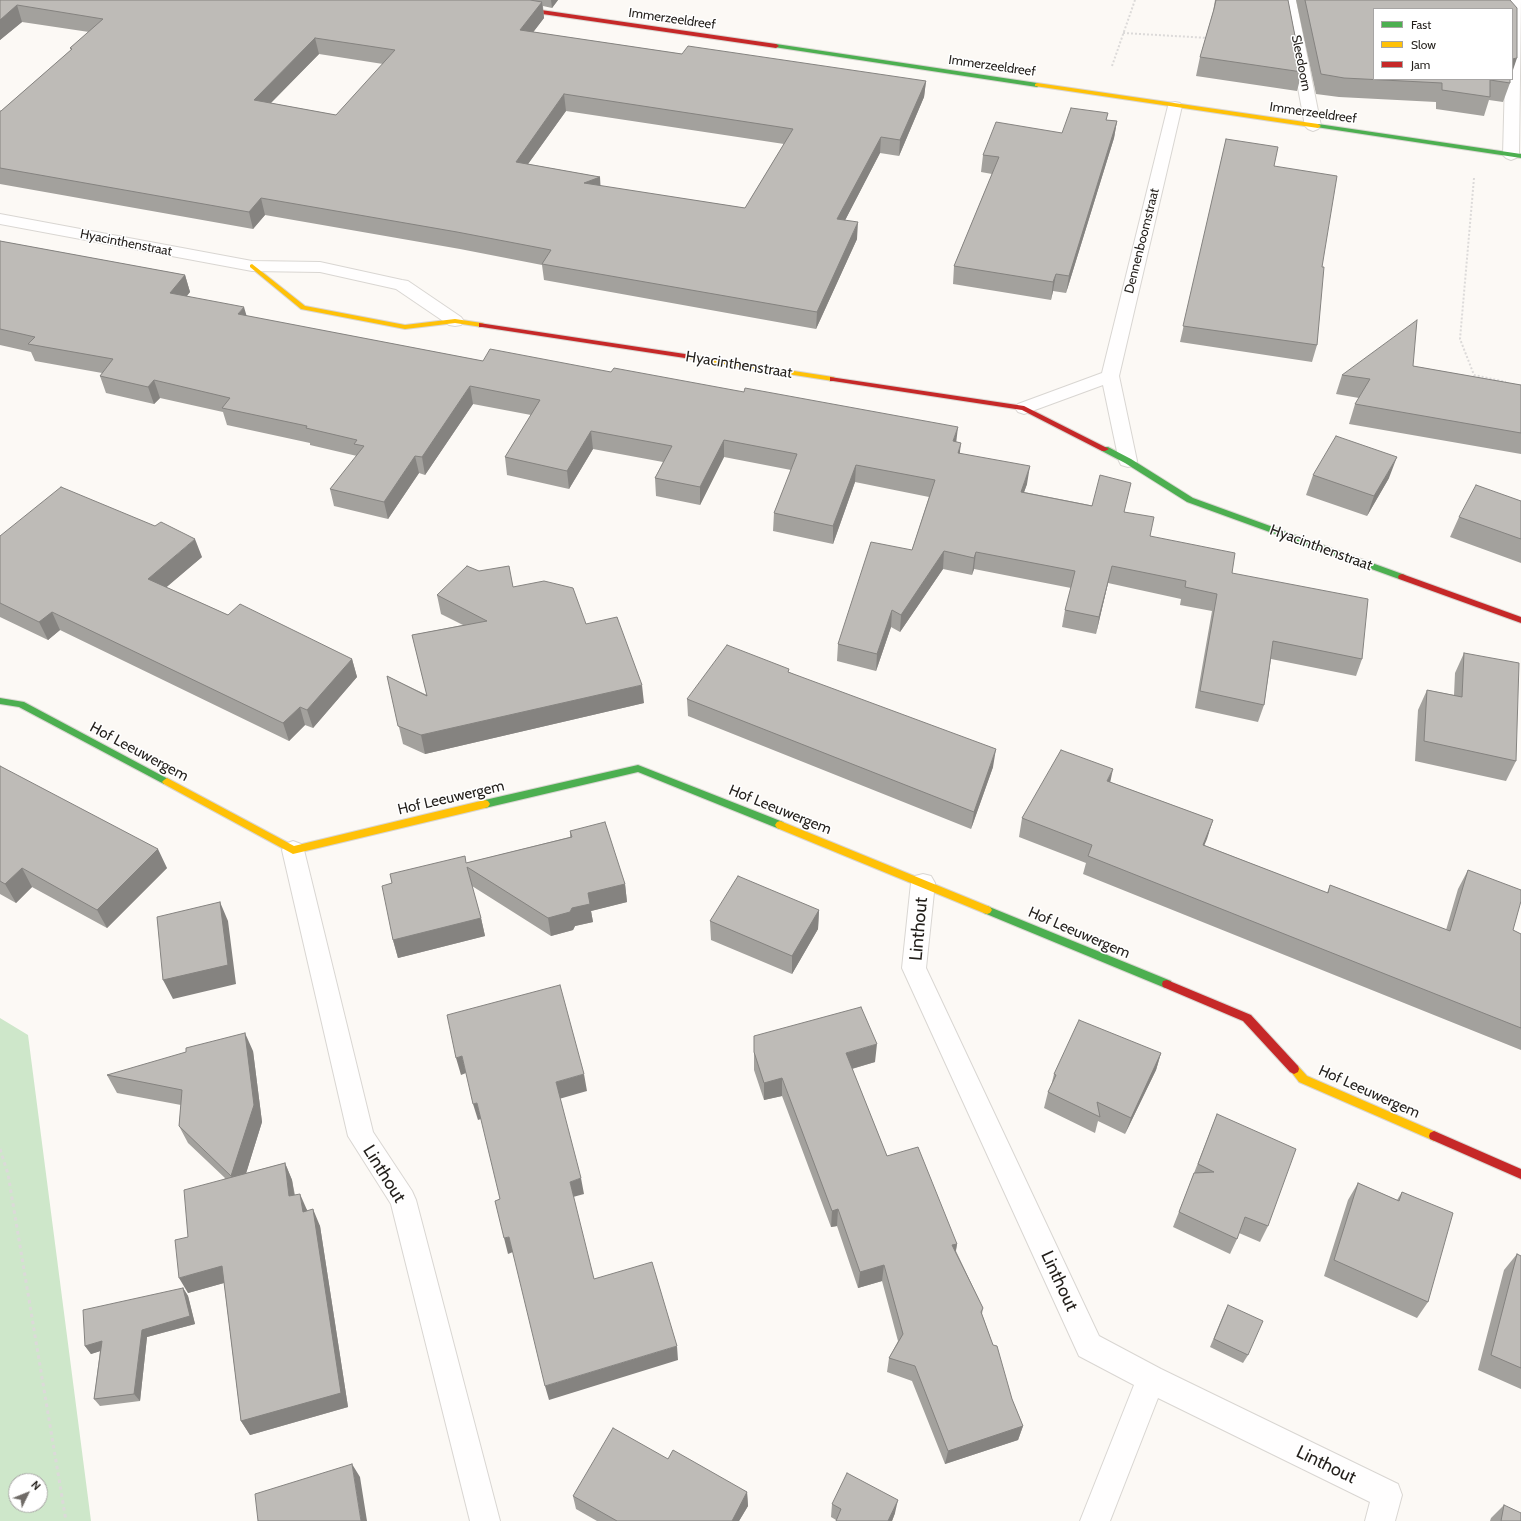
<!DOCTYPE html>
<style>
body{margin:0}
#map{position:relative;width:1521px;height:1521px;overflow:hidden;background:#fcf9f5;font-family:Cabin,sans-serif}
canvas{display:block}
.legend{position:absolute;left:1373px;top:8px;width:140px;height:72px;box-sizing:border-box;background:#fff;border:1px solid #a7a5a4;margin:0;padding:5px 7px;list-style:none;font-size:12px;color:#231f1b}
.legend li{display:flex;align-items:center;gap:8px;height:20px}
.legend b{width:20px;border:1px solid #a7a5a4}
.north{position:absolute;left:8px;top:1473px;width:40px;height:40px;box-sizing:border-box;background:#fff;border:1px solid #a7a5a4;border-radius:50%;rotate:47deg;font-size:11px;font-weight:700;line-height:16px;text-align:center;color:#231f1b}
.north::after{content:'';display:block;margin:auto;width:14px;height:18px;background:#6f6b67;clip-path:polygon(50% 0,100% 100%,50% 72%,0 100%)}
</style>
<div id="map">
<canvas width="1521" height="1521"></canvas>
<ul class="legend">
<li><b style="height:5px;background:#4caf50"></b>Fast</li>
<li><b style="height:5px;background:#ffc107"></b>Slow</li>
<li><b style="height:5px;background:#c62828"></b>Jam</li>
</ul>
<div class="north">N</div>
</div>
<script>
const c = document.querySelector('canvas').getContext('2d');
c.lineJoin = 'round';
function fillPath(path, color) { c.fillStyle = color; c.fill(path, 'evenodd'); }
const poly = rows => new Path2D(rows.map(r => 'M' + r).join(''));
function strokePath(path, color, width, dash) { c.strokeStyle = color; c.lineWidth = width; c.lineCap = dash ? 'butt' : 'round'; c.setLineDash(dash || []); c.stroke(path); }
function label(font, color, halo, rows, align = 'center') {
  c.font = font + ' Cabin,sans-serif'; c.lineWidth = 3; c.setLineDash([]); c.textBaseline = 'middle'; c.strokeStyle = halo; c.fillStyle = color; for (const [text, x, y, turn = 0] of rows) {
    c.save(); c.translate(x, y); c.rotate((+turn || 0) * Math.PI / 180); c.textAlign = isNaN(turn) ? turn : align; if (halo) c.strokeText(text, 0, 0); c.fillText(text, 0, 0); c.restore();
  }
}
const green = poly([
 [0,1018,28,1035,91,1521,0,1521],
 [16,1481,40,1481,40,1505,16,1505]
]);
const pathFar1 = poly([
 [1123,33,1209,38],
 [1112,66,1135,0],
 [1474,178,1460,339,1474,375,1506,382]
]);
const path = poly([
 [0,1149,8,1174,66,1521]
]);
const street = poly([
 [1282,0,1296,0,1321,126,1318,129,1313,131,1308,129,1305,126,1282,0],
 [1507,0,1521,0,1519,155,1516,158,1511,160,1506,158,1503,155,1505,79,1512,79,1512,9,1507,9,1507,0],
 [1175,102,1180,103,1182,106,1119,376,1137,461,1135,465,1128,467,1121,465,1119,461,1103,385,1024,414,1018,412,1015,408,1018,404,1102,373,1168,106,1170,103,1175,102],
 [0,214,252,261,320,262,402,280,408,281,461,317,464,321,461,325,455,326,449,325,396,289,320,272,252,271,0,224,0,214],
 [293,841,301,844,304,850,373,1132,412,1191,416,1200,500,1521,470,1521,391,1204,348,1136,282,850,285,844,293,841],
 [923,874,931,876,935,883,926,968,1099,1336,1161,1369,1398,1484,1402,1495,1395,1521,1365,1521,1370,1502,1158,1398,1110,1521,1080,1521,1134,1385,1079,1356,902,968,911,883,915,876,923,874]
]);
const fast = poly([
 [776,44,1037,83,1040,85,1037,87,774,47,773,46,776,44],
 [1318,124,1521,154,1521,158,1316,127,1315,126,1318,124],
 [1102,447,1108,447,1131,459,1193,498,1405,575,1406,577,1405,579,1399,579,1187,502,1125,463,1102,451,1102,447],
 [0,698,24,702,170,780,172,782,170,784,164,784,19,707,0,704,0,698],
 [638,765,783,822,785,825,783,828,780,829,777,828,638,772,485,808,482,807,480,804,482,801,485,800,638,765],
 [987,906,1171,981,1172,984,1171,987,1167,988,1163,987,984,913,982,910,984,907,987,906]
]);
const slow = poly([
 [1037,83,1318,124,1321,126,1318,128,1035,86,1035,84,1037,83],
 [252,264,305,306,405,325,455,319,482,323,486,325,482,327,455,323,405,329,301,309,250,267,250,265,252,264],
 [682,354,833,377,837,379,833,381,685,358,681,356,682,354],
 [167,778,294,846,485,800,488,801,490,804,488,807,485,808,293,854,164,784,162,782,164,780,167,778],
 [780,821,990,907,992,910,990,913,987,914,984,913,777,828,775,825,777,822,780,821],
 [1294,1064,1298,1066,1307,1076,1438,1133,1439,1136,1438,1139,1434,1141,1430,1139,1299,1082,1289,1069,1290,1066,1294,1064]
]);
const jam = poly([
 [457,0,472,0,776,44,779,46,776,48,460,2,457,0],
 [479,323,685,354,689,356,685,358,482,327,479,327,479,323],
 [830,377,1024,406,1109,449,1105,451,1102,451,1022,410,833,381,830,381,830,377],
 [1402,574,1521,617,1521,623,1399,579,1398,577,1399,575,1402,574],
 [1167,980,1251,1015,1298,1066,1299,1069,1298,1072,1294,1074,1290,1072,1243,1021,1163,987,1162,984,1163,981,1167,980],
 [1434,1131,1521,1169,1521,1179,1430,1139,1429,1136,1430,1133,1434,1131]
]);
const wall = poly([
 [0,0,558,0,552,8,543,6,544,18,533,32,682,54,926,81,924,97,899,156,880,153,845,220,857,239,816,329,544,280,542,265,460,249,265,215,253,229,0,184,0,111,1,111,71,50,70,48,89,32,22,22,0,40],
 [319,54,383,64,336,115,271,103],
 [566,111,784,144,745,208,600,186,600,177,528,164],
 [1215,0,1288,0,1302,72,1297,91,1196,76,1200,57,1213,12],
 [1296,0,1510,0,1512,9,1510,83,1503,102,1489,100,1484,116,1436,109,1436,102,1339,97,1316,94],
 [1106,120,1117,121,1114,138,1066,293,1053,291,1051,300,953,284,954,266,992,174,981,172,983,155,1062,133],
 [1226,139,1274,166,1322,267,1317,345,1312,362,1180,342],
 [0,241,185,275,190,292,187,296,247,316,483,361,956,442,960,454,1027,484,1024,492,1125,512,1150,536,1232,573,1362,659,1356,676,1271,659,1264,705,1258,722,1195,708,1212,611,1180,605,1181,599,1108,583,1096,634,1062,627,1065,610,1071,588,974,569,972,575,943,569,900,632,891,627,876,671,837,661,838,644,912,550,929,497,855,482,833,544,773,531,774,513,791,470,724,457,700,505,656,496,655,478,663,462,593,449,569,489,507,475,505,457,531,415,473,404,425,475,419,473,388,519,334,506,330,489,357,456,310,445,310,443,227,425,223,412,160,398,154,404,106,393,100,376,102,373,35,361,31,352,0,345],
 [1413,366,1521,385,1521,454,1349,424,1355,404,1359,398,1336,394,1342,375],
 [1313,475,1389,478,1367,516,1306,495],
 [1521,501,1521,563,1450,537,1459,517],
 [0,536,202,557,166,587,228,615,352,659,357,677,313,728,305,725,289,741,60,630,48,640,0,617],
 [513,587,586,624,644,703,425,754,403,744,387,676,427,695,412,635,463,625,441,614,437,595],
 [1464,653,1516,761,1506,781,1415,761,1418,710,1427,690,1454,695,1455,673],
 [789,672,993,767,971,829,688,716,687,699],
 [0,766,167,868,107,928,32,887,16,903,0,894],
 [1110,782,1213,820,1204,845,1327,893,1330,885,1446,930,1458,889,1468,870,1513,930,1521,934,1521,1050,1083,874,1086,863,1019,837,1022,818],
 [570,831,625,884,627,902,591,911,593,922,575,926,573,930,551,936,472,886,481,918,485,936,398,958,393,940,392,883,466,863,570,837],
 [819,910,818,929,792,974,711,940,710,921],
 [754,1036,875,1062,852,1069,887,1156,957,1244,956,1251,983,1308,982,1314,1012,1399,1023,1426,1018,1440,945,1464,912,1381,887,1372,889,1358,898,1341,882,1281,858,1288,837,1226,831,1227,782,1096,764,1100,754,1070],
 [253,1051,262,1122,246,1173,285,1163,292,1180,295,1195,320,1226,348,1407,250,1435,241,1421,224,1283,188,1293,188,1237,225,1178,188,1143,179,1126,181,1105,117,1093,107,1075],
 [1161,1053,1156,1070,1125,1134,1098,1121,1095,1133,1044,1108,1048,1092,1051,1086,1054,1074],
 [1217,1114,1268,1226,1260,1242,1239,1233,1237,1239,1230,1254,1173,1227],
 [1358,1183,1397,1200,1402,1192,1428,1302,1417,1318,1324,1276,1348,1200],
 [1517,1254,1521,1256,1521,1389,1478,1370,1504,1270],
 [183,1288,188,1296,195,1324,147,1337,140,1401,100,1406,94,1399,100,1351,91,1354,85,1346],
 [1228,1305,1248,1355,1243,1363,1210,1347,1224,1313],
 [668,1459,747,1492,748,1506,739,1521,597,1521,576,1509,573,1496],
 [832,1504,895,1513,892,1521,836,1521,836,1520,831,1517],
 [1504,1505,1521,1521,1490,1521,1491,1518]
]);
const shadedWall = poly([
 [551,0,558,0,552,8],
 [542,2,544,18,522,47,520,30],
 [17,5,22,22,0,40,0,20],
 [315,38,319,54,258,116,254,100],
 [1517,58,1512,73,1512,59],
 [926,81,924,97,899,156,900,140],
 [564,94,566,111,518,178,516,162],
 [1117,121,1114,138,1066,293,1069,276],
 [881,137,880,153,837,236,837,219],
 [600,177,601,194,584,183],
 [261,198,265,215,253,229,249,212],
 [858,222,857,239,816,329,817,312],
 [1056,274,1053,291,1051,300,1053,282],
 [185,275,190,292,175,310,170,293],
 [244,307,249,324,238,314],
 [154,380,160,398,154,404,148,387],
 [470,386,473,404,425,475,422,457],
 [958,427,956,444,953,441],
 [591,431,593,449,569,489,567,471],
 [724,440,724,457,700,505,700,487],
 [961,443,959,460,958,453],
 [415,456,419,473,388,519,384,502],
 [1397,457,1389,478,1367,516,1374,496],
 [856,465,855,482,833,544,833,526],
 [1030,466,1027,484,1018,509,1021,492],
 [195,539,202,557,155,597,148,579],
 [944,551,943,569,900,632,901,615],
 [976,552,974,569,972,575,974,558],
 [1112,566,1096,634,1099,617],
 [892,610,891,627,876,671,877,654],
 [52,612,60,630,48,640,39,622],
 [352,659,357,677,313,728,307,710],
 [642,685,644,703,425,754,421,735],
 [300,707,305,725,289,741,283,723],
 [996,749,993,767,971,829,974,812],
 [1113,769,1109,788,1107,781],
 [1213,820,1207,839,1197,863,1203,845],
 [158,849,167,868,107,928,97,910],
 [22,868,32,887,16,903,5,884],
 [625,884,627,902,591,911,593,922,575,926,573,930,551,936,548,918,572,908,588,893],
 [220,902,228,921,236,984,173,999,163,980],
 [819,910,818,929,792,974,792,956],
 [481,918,485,936,398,958,393,940],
 [245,1033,253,1051,262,1122,240,1193,231,1176],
 [877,1044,875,1062,844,1071,846,1053],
 [1161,1053,1156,1070,1125,1134,1131,1118],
 [462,1056,466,1073,461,1075,456,1058],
 [584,1074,587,1091,559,1099,556,1082],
 [782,1078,782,1096,764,1100,764,1083],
 [477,1103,481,1119,478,1120,473,1104],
 [285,1163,292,1180,297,1213,289,1196],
 [581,1178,584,1194,573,1197,570,1182],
 [300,1194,307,1210,311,1228,303,1212],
 [313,1209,320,1226,348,1407,250,1435,241,1421],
 [838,1209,837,1226,831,1227,832,1211],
 [509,1237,513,1252,508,1254,504,1238],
 [957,1244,954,1260,952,1245],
 [884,1265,882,1281,858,1288,860,1272],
 [222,1266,231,1281,188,1293,179,1278],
 [183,1288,188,1296,195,1324,147,1337,140,1401,134,1394,142,1330],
 [102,1341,107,1349,91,1354,85,1346],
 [677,1346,678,1360,549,1400,545,1386],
 [1023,1426,1018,1440,945,1464,948,1451],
 [352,1464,360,1477,367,1521,361,1521],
 [747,1492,748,1506,739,1521,732,1521],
 [898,1500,895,1513,892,1521,888,1521]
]);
const building = poly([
 [0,0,530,0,542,2,520,30,682,54,688,46,926,81,900,140,881,137,837,219,858,222,817,312,542,264,551,250,457,232,261,198,249,212,0,168,0,111,1,111,72,49,70,48,103,19,17,5,0,20,0,0],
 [315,38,395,50,336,115,254,100,315,38],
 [564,94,793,129,745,208,584,183,600,177,516,162,564,94],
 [1216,0,1288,0,1302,72,1200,57,1214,9,1216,0],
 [1305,0,1510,0,1517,8,1517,58,1512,59,1512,9,1374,9,1374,79,1510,79,1510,83,1490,80,1490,97,1442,90,1442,83,1344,78,1321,74,1305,0],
 [1071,108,1108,113,1106,120,1117,121,1069,276,1056,274,1053,282,954,266,999,157,983,155,996,122,1062,133,1071,108],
 [1226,139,1278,147,1274,166,1337,176,1322,267,1324,267,1317,345,1183,326,1226,139],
 [0,241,185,275,170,293,244,307,238,314,483,361,490,349,611,372,614,368,744,392,745,388,958,427,953,441,961,443,958,453,1030,466,1021,492,1092,506,1100,475,1131,483,1124,512,1154,517,1150,536,1235,553,1232,573,1368,599,1362,659,1273,641,1264,705,1200,691,1217,594,1185,587,1186,581,1112,566,1099,617,1065,610,1075,571,976,552,974,558,944,551,901,615,892,610,877,654,838,644,871,542,912,550,935,480,856,465,833,526,774,513,797,454,724,440,700,487,655,478,672,446,591,431,567,471,505,457,540,400,470,386,422,457,415,456,384,502,330,489,364,446,354,444,357,440,306,428,307,426,222,408,230,398,154,380,148,387,100,376,113,359,28,344,35,337,0,329,0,241],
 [1417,320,1413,366,1521,385,1521,433,1355,404,1370,379,1342,375,1417,320],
 [1336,436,1397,457,1374,496,1313,475,1336,436],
 [1476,485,1521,501,1521,539,1459,517,1476,485],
 [61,487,155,526,161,522,195,539,148,579,228,615,240,604,352,659,307,710,300,707,283,723,52,612,39,622,0,603,0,536,61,487],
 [467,566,479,571,509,566,513,587,544,581,573,588,586,624,617,617,642,685,421,735,398,726,387,676,427,696,412,635,487,621,437,595,467,566],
 [727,645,789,669,788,672,996,749,974,812,687,699,727,645],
 [1464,653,1519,663,1516,761,1424,741,1427,690,1462,697,1464,653],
 [1061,750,1113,769,1107,781,1213,820,1203,845,1328,893,1330,885,1450,931,1468,870,1521,890,1521,901,1513,930,1521,934,1521,1028,1088,856,1092,845,1022,818,1061,750],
 [0,766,158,849,97,910,22,868,5,884,0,881,0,766],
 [605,822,625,884,588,893,590,904,572,908,570,912,548,918,467,867,481,918,393,940,382,886,392,883,390,874,465,856,466,863,572,837,570,831,605,822],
 [738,876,819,910,792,956,710,921,738,876],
 [220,902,228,965,163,980,157,917,220,902],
 [560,985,584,1074,556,1082,581,1178,570,1182,594,1279,652,1262,677,1346,545,1386,509,1237,504,1238,495,1201,500,1199,477,1103,473,1104,462,1056,456,1058,447,1015,560,985],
 [861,1007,877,1044,846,1053,887,1156,918,1147,957,1244,952,1245,983,1308,981,1312,993,1345,997,1346,1012,1399,1023,1426,948,1451,915,1366,889,1358,903,1334,884,1265,860,1272,838,1209,832,1211,782,1078,764,1083,754,1052,754,1036,861,1007],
 [1079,1020,1161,1053,1131,1118,1097,1102,1100,1117,1048,1092,1056,1075,1054,1074,1079,1020],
 [245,1033,254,1105,231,1176,179,1126,182,1090,107,1075,186,1052,186,1048,245,1033],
 [1217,1114,1296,1149,1268,1226,1245,1217,1237,1239,1179,1212,1194,1173,1214,1172,1198,1164,1217,1114],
 [285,1163,289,1196,300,1194,303,1212,313,1209,341,1393,241,1421,222,1266,179,1278,175,1240,188,1237,184,1190,285,1163],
 [1358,1183,1399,1201,1402,1192,1453,1213,1428,1302,1334,1260,1358,1183],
 [1517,1254,1521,1256,1521,1368,1491,1355,1517,1254],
 [183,1288,190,1316,142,1330,134,1394,94,1399,102,1341,85,1346,83,1310,183,1288],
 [1228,1305,1263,1321,1248,1355,1214,1339,1228,1305],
 [613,1428,668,1459,673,1450,747,1492,732,1521,617,1521,573,1496,613,1428],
 [352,1464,361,1521,258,1521,255,1494,352,1464],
 [847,1473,898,1500,888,1521,836,1521,841,1509,832,1504,847,1473],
 [1504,1505,1521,1513,1521,1521,1501,1521,1504,1505]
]);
const farStreetnames = [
 ["Immerzeeldreef",672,19,8],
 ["Sleedoorn",1301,63,79],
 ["Immerzeeldreef",992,66,8],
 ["Immerzeeldreef",1313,113,8],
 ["Dennenboomstraat",1142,241,-76],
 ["Hyacinthenstraat",126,243,11]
];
const streetNames = [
 ["Hyacinthenstraat",739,365,9],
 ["Hyacinthenstraat",1321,548,20],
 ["Hof Leeuwergem",139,752,28],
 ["Hof Leeuwergem",451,798,-13],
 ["Hof Leeuwergem",780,810,22],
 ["Hof Leeuwergem",1079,933,23],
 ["Hof Leeuwergem",1369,1092,24]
];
const nearStreetnames = [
 ["Linthout",919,929,-85],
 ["Linthout",384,1174,58],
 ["Linthout",1059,1281,65],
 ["Linthout",1326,1465,26]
];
fillPath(green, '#cee7ca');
strokePath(street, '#d9d6d2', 2);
strokePath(fast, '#d9d6d2', 2);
strokePath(slow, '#d9d6d2', 2);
strokePath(jam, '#d9d6d2', 2);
strokePath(pathFar1, '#dcdad9', 2, [2, 2]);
strokePath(path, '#dcdad9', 3, [3.5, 3.5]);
fillPath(street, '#fffefe');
fillPath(fast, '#4caf50');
fillPath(slow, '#ffc107');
fillPath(jam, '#c62828');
fillPath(wall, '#a3a19d');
fillPath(shadedWall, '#858380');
fillPath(building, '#bebbb7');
strokePath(building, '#858380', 1);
label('13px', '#231f1b', '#fff', farStreetnames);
label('15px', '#231f1b', '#fff', streetNames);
label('18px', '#231f1b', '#fff', nearStreetnames);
</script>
